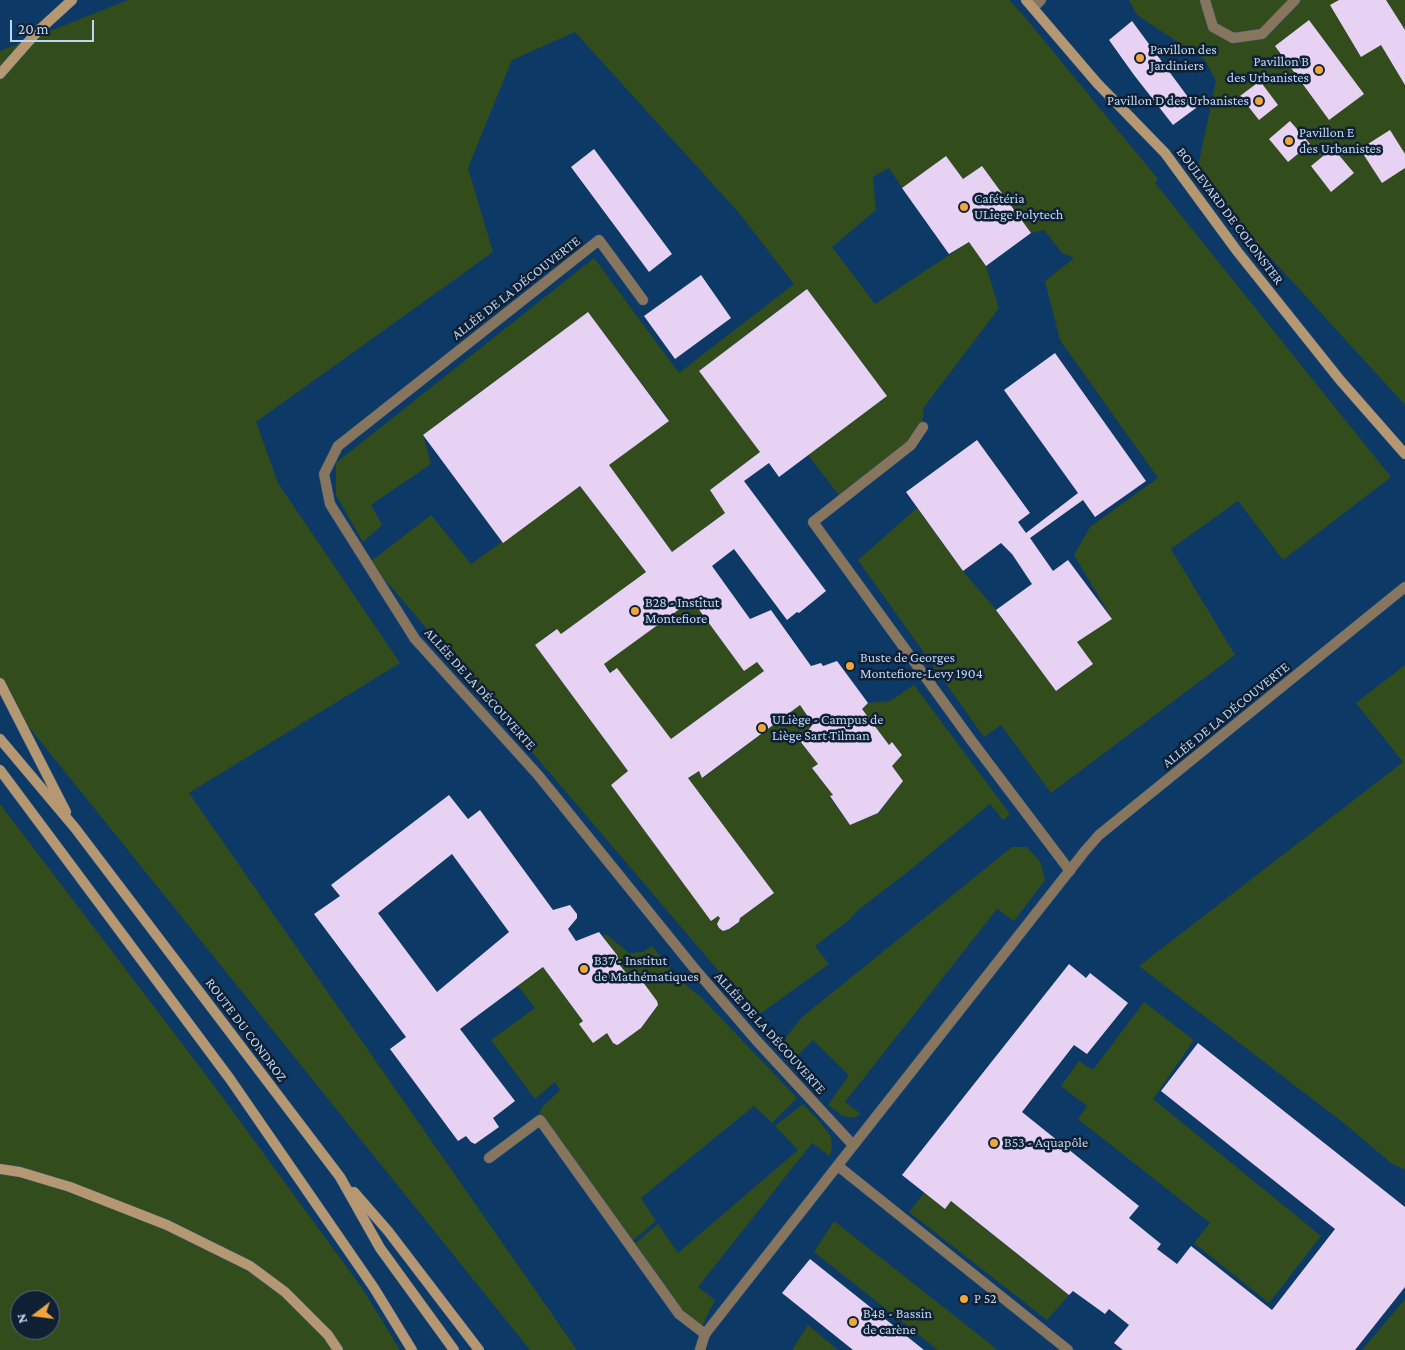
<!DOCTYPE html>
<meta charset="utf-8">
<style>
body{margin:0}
#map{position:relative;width:1405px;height:1350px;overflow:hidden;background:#0d3966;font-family:"Crimson Pro",serif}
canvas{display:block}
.north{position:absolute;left:10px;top:1290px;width:50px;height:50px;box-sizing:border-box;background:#0f2035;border:1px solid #556880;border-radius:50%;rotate:255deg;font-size:14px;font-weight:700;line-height:20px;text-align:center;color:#bed5f0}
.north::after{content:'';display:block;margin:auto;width:18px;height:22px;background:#efa73d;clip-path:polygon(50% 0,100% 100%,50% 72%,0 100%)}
.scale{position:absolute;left:10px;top:20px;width:84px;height:22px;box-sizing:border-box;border:2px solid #bed5f0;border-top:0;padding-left:6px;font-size:15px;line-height:18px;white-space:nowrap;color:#bed5f0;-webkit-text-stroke:4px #0f2035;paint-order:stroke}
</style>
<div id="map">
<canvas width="1405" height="1350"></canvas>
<div class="north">N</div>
<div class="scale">20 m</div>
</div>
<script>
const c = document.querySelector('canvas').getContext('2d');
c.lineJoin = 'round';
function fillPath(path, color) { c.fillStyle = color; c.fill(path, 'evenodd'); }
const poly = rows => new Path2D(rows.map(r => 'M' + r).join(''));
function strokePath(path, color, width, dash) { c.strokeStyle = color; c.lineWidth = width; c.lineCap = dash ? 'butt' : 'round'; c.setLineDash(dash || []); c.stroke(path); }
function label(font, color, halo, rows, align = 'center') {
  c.font = font + ' "Crimson Pro",serif'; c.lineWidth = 5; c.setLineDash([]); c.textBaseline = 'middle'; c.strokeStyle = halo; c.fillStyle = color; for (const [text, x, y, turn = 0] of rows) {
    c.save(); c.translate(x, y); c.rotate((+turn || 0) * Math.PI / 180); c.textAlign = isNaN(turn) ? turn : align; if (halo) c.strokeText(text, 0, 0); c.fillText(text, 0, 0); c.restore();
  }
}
const green = poly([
 [128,0,1009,0,1023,15,1158,179,1155,183,1391,477,1283,560,1238,501,1171,549,1235,655,1051,793,1001,725,984,737,858,560,917,508,963,571,996,610,1056,691,1093,664,1077,642,1112,619,1074,555,1090,527,1158,478,1060,340,1045,281,1074,258,1062,253,1044,230,1031,233,982,167,963,179,946,156,902,188,889,168,873,177,876,210,832,247,875,304,969,242,986,266,999,308,924,407,922,424,904,446,839,495,808,455,887,396,807,289,699,371,760,452,710,490,725,513,672,552,609,465,669,420,588,312,423,435,431,464,371,505,382,525,363,542,336,495,336,463,594,258,679,373,794,284,739,213,575,32,512,60,468,168,493,252,256,422,278,483,400,663,189,793,577,1350,530,1350,0,691,0,51],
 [1129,0,1405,0,1405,405,1196,176,1216,81,1205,60,1137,15],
 [580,486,646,572,561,634,556,629,535,645,628,771,611,785,711,920,718,916,720,918,717,924,719,928,723,931,729,929,739,923,740,918,774,893,688,778,699,771,703,778,800,705,813,724,800,741,818,764,813,768,833,795,830,797,850,825,879,813,903,781,892,766,902,755,892,742,889,745,862,709,868,703,890,701,914,685,1010,814,1003,820,990,804,909,871,858,910,849,920,815,946,829,964,757,1016,370,562,431,515,471,564],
 [692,600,757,662,764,671,671,739,604,664],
 [1405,665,1405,1170,1391,1163,1345,1124,1139,966,1403,762,1356,703],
 [0,804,212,1083,362,1288,400,1350,0,1350],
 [20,1300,50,1300,50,1330,20,1330],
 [1012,847,1027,847,1041,863,1045,880,1014,921,997,909,845,1102,861,1114,854,1118,843,1116,828,1105,849,1075,813,1040,788,1065,784,1040,801,1018],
 [606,934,629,953,643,952,652,946,676,977,701,997,797,1098,772,1123,754,1106,641,1198,656,1221,631,1242,539,1114,542,1107,560,1090,555,1082,535,1099,491,1040,535,1008,518,986,543,967,583,1021,580,1024,607,1033,613,1043,619,1044,641,1028,656,1009,658,1005,657,1001,637,974,633,972,627,974,617,962,618,959,617,955,603,936],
 [1144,1002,1194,1040,1153,1099,1321,1236,1269,1303,1194,1243,1210,1223,1078,1119,1087,1106,1061,1086,1079,1061,1093,1070],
 [803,1104,820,1122,831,1137,832,1146,830,1156,812,1143,698,1287,715,1300,702,1326,682,1312,633,1245,658,1224,678,1253,798,1150,775,1126],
 [924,1193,945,1208,951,1201,1069,1295,1047,1320,909,1212],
 [834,1221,998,1350,938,1350,814,1252],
 [1405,1299,1405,1350,1362,1350],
 [808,1325,838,1350,792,1350]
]);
const building = poly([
 [1339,0,1386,0,1405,30,1405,85,1381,45,1361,57,1330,5],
 [1309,20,1364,94,1329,120,1275,46],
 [1132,21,1196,108,1173,125,1134,75,1109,40],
 [1260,81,1278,105,1259,120,1240,96],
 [1290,121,1310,144,1288,162,1269,139],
 [1390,130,1405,154,1405,168,1382,183,1360,149],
 [1333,148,1354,173,1331,192,1311,166],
 [594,149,672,254,649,272,571,167],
 [946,156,963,179,982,166,1031,233,986,266,969,242,949,254,902,188],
 [701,275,731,318,675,359,644,316],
 [807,289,887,396,779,477,769,463,744,481,826,591,799,613,797,612,787,620,734,549,712,566,750,619,771,610,811,666,821,663,823,666,837,661,868,703,862,709,889,745,892,742,902,755,892,766,903,781,878,813,850,825,830,796,833,795,812,768,818,764,800,741,813,724,800,705,702,778,699,771,688,778,774,893,740,918,739,922,729,929,723,931,719,928,717,924,720,918,718,916,711,921,611,785,628,771,535,645,557,629,561,634,646,572,580,486,503,543,423,435,588,312,669,421,609,465,672,552,725,513,710,490,760,452,699,371],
 [692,600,744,671,757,662,764,671,671,739,617,668,610,673,604,664],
 [1055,353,1146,481,1095,517,1083,500,1030,538,1053,571,1068,560,1112,619,1077,642,1093,664,1056,691,996,610,1032,584,1012,554,1001,543,963,571,906,492,977,440,1030,513,1018,522,1026,533,1078,493,1004,390],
 [449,795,468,819,480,810,553,910,570,905,577,914,577,918,568,929,576,941,599,932,617,955,618,959,617,962,627,974,633,972,637,974,657,1001,658,1005,641,1028,619,1044,617,1045,613,1043,607,1033,593,1043,579,1024,583,1021,543,967,473,1019,460,1029,515,1101,493,1118,499,1127,475,1144,471,1142,466,1136,458,1141,390,1049,406,1037,314,914,340,896,331,885],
 [452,854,509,932,437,992,378,913],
 [1069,964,1086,978,1090,973,1128,1003,1087,1054,1074,1045,1022,1112,1139,1206,1129,1218,1161,1244,1157,1249,1177,1264,1191,1246,1272,1310,1335,1229,1161,1091,1198,1043,1405,1207,1405,1287,1355,1350,1123,1350,1114,1343,1129,1325,1109,1309,1105,1314,1073,1291,1069,1295,951,1201,945,1209,902,1175],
 [810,1259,924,1350,853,1350,782,1293]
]);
const service = poly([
 [1205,0,1213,27,1233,38,1262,34,1295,0],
 [643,300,599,240,338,446,324,474,330,504,415,639,538,775,694,968,756,1040,853,1145],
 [923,427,911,445,813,522,971,740,1070,871],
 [489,1158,540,1120,679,1314,705,1334]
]);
const minor = poly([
 [1033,8,1041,0],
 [838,1166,1068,1350],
 [700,1350,705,1334,1085,851,1099,835,1405,587]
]);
const secondary = poly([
 [1026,0,1097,83,1165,153,1237,251,1340,380,1405,454],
 [0,74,37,32,72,0],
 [0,683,66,812],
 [0,739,75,828,340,1177,380,1248,454,1350],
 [0,770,230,1079,374,1288,412,1350],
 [0,1169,20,1172,70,1187,167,1225,250,1266,285,1292,328,1335,338,1350],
 [354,1192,388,1231,479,1350]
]);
const markers = [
 [1140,58,5,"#efa73d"],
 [1319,70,5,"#efa73d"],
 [1259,101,5,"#efa73d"],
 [1289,141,5,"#efa73d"],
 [964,207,5,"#efa73d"],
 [635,611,5,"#efa73d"],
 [850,666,5,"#efa73d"],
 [762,728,5,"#efa73d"],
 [584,969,5,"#efa73d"],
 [994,1143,5,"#efa73d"],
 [964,1299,5,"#efa73d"],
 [853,1322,5,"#efa73d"]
];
const poiNames = [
 ["Pavillon des",1150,50],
 ["Jardiniers",1150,66],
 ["Pavillon B",1309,62,"right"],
 ["des Urbanistes",1309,78,"right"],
 ["Pavillon D des Urbanistes",1249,101,"right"],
 ["Pavillon E",1299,133],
 ["des Urbanistes",1299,149],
 ["Cafétéria",974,199],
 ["ULiege Polytech",974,215],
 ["B28 - Institut",645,603],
 ["Montefiore",645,619],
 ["Buste de Georges",860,658],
 ["Montefiore-Levy 1904",860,674],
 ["ULiège - Campus de",772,720],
 ["Liège Sart Tilman",772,736],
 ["B37 - Institut",594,961],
 ["de Mathématiques",594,977],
 ["B53 - Aquapôle",1004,1143],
 ["P 52",974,1299],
 ["B48 - Bassin",863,1314],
 ["de carène",863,1330]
];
const streetNames = [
 ["BOULEVARD DE COLONSTER",1230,216,53],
 ["ALLÉE DE LA DÉCOUVERTE",516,288,-38],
 ["ALLÉE DE LA DÉCOUVERTE",480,689,48],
 ["ALLÉE DE LA DÉCOUVERTE",1226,715,-39],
 ["ROUTE DU CONDROZ",246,1030,53],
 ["ALLÉE DE LA DÉCOUVERTE",770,1033,48]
];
fillPath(green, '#324d1b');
fillPath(building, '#e7d2f4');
strokePath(service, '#2d557f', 11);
strokePath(minor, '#2d557f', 11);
strokePath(secondary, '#2d557f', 11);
strokePath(service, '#88755e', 10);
strokePath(minor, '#88755e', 10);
strokePath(secondary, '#b59772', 10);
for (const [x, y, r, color] of markers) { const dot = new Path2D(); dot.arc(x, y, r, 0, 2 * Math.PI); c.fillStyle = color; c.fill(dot); strokePath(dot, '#0f2035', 2); }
label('14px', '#bed5f0', '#0f2035', poiNames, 'left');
label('14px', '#bed5f0', '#0f2035', streetNames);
</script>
